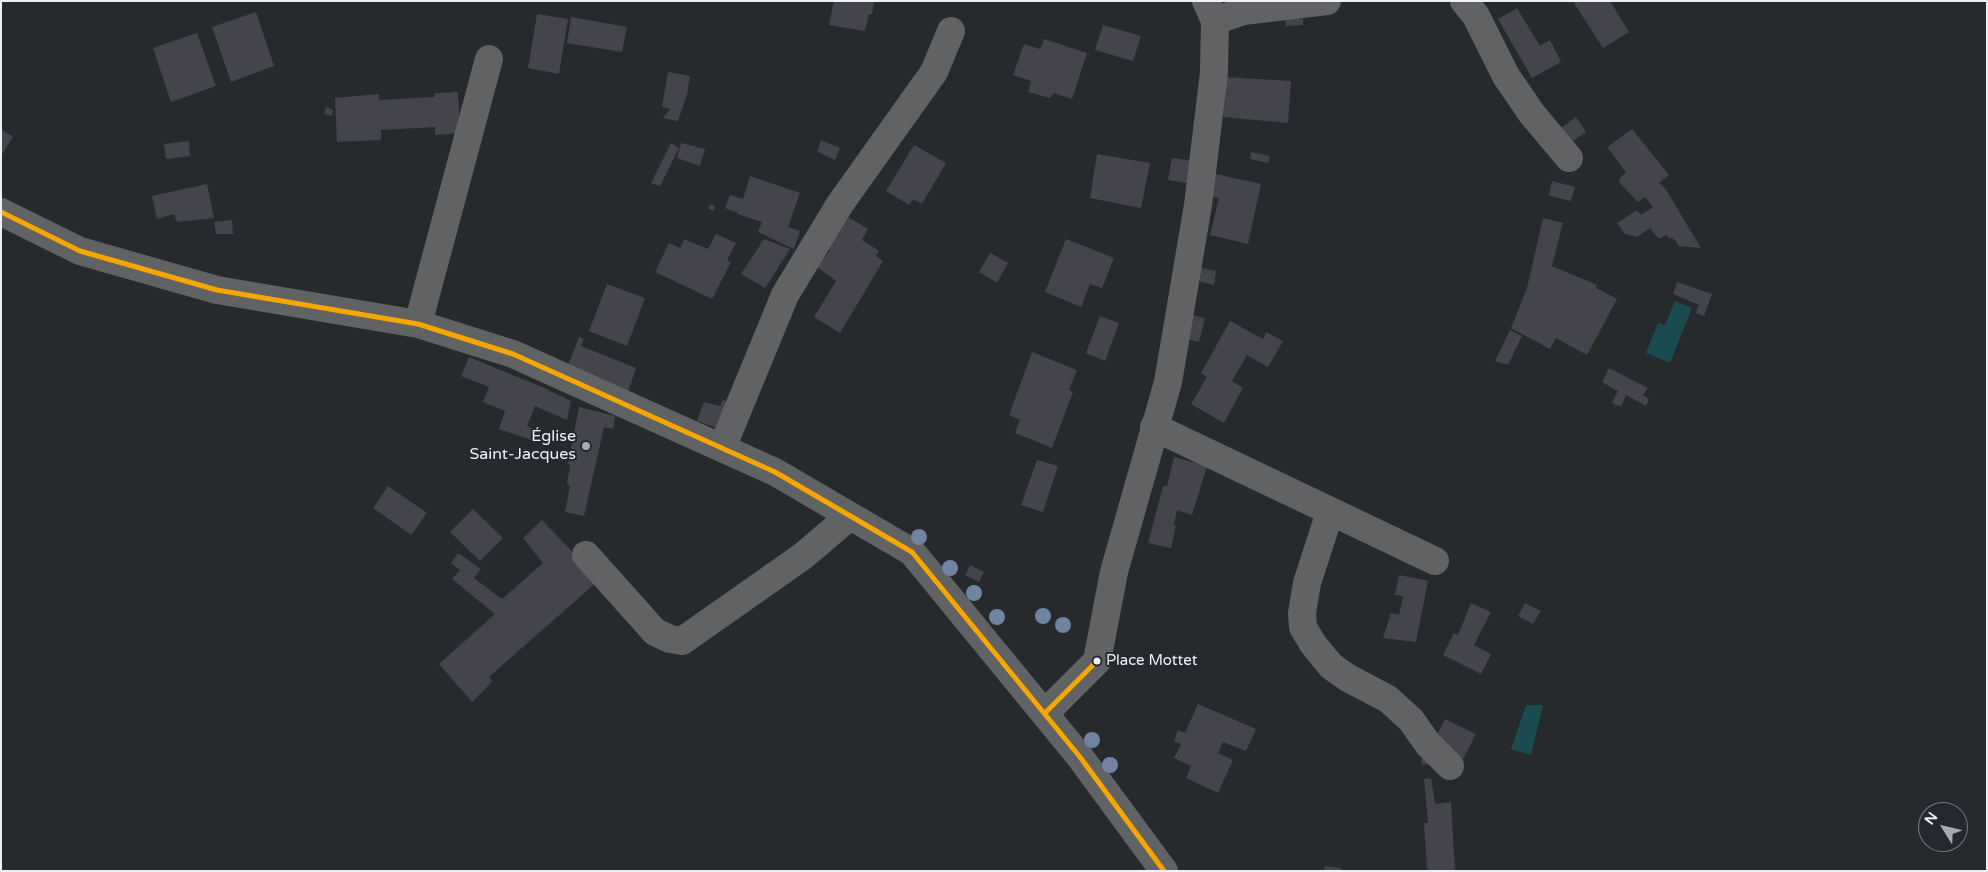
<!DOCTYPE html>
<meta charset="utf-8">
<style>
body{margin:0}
#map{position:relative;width:1988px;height:872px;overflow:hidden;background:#272a2d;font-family:"Varela Round",sans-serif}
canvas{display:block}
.frame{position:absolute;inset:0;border:2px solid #edf0f4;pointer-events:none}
.north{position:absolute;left:1918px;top:802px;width:50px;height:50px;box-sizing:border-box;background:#25292f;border:1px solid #75797e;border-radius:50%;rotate:306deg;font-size:14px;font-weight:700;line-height:20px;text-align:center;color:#edf0f4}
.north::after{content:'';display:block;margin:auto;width:18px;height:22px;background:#a8abae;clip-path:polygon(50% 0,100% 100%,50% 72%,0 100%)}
</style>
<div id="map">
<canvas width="1988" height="872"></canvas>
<div class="frame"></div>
<div class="north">N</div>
</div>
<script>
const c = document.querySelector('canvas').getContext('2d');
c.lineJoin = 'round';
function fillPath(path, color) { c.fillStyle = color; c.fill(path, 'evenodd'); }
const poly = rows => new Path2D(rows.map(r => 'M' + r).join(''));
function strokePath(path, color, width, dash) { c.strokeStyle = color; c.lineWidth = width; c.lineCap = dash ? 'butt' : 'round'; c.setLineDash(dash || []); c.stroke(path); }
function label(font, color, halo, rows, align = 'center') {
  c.font = font + ' "Varela Round",sans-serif'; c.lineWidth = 4; c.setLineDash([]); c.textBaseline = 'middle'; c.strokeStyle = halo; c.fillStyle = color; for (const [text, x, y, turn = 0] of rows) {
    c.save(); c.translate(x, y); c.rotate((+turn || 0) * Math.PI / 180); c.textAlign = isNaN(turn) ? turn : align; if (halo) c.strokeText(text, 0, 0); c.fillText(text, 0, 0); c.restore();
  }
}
const water = poly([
 [1675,301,1692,308,1670,363,1646,353,1658,323,1665,325],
 [1526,705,1543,705,1531,755,1511,749]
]);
const building = poly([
 [834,1,874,1,872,14,869,14,865,31,829,25],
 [1577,1,1610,1,1629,32,1603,48,1574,3],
 [1517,8,1540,46,1550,40,1561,62,1532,78,1498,19],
 [256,12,274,66,231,82,212,27],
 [537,14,568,19,559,74,528,68],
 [571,17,627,27,622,52,567,43],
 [1285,17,1303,19,1303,25,1286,26],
 [1103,25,1141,36,1133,61,1095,50],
 [197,33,216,86,171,102,153,48],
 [1044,39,1087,53,1072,99,1054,93,1050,98,1028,92,1031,81,1013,75,1024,44,1040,49],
 [668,72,690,76,687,94,678,121,663,118,670,109,662,107],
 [1226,77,1291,81,1288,123,1223,117],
 [458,92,460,133,435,135,435,127,381,130,381,140,337,142,335,98,379,94,379,100,434,97,435,93],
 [326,107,333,110,332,116,324,114],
 [1576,117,1586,132,1564,147,1553,134],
 [1,129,13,137,1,156],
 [1632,129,1669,175,1659,183,1665,188,1701,248,1679,246,1675,240,1674,240,1672,237,1670,239,1666,235,1659,239,1650,228,1637,237,1625,234,1617,223,1637,210,1641,215,1653,207,1645,197,1638,202,1619,182,1620,178,1626,172,1607,147],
 [821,140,840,148,835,160,817,151],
 [189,141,190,156,166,159,164,144],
 [671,143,679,148,660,186,651,183],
 [681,143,705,149,700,166,677,158],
 [914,145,946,163,922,204,913,199,909,205,886,191],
 [1251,152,1270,156,1268,163,1250,159],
 [1097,154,1150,163,1141,208,1090,198],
 [1172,158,1194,161,1192,184,1168,180],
 [1211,173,1261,184,1248,244,1210,235,1219,198,1208,196],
 [750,176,800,193,788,227,800,231,794,249,758,232,762,222,737,214,738,213,725,208,730,195,743,199],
 [1552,181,1575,187,1571,201,1549,196],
 [207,184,214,218,177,222,174,214,157,219,152,196],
 [710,204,715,206,713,211,708,208],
 [843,214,868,229,862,240,879,251,876,256,883,261,840,333,814,317,836,281,817,267,830,250,828,249,841,230,835,226],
 [1543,218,1563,223,1552,266,1597,285,1596,288,1617,299,1587,355,1556,338,1550,349,1511,328,1527,288],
 [232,220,233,234,216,234,214,222],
 [716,234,736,243,727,260,731,262,712,299,655,272,669,243,680,248,684,239,708,249],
 [764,239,790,249,765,288,741,274],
 [1066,239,1114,258,1102,288,1090,284,1081,307,1045,292],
 [990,253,1008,263,997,283,979,272],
 [1198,267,1216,271,1214,285,1195,280],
 [1677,282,1712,294,1704,316,1696,313,1699,305,1673,294],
 [607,284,645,298,627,346,589,331],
 [1188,314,1205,318,1199,342,1183,338],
 [1100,316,1119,323,1105,361,1086,353],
 [1230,321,1263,339,1266,332,1283,341,1268,367,1247,355,1232,381,1243,388,1224,423,1191,404,1207,377,1201,373],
 [1510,330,1522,336,1508,365,1495,361],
 [579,337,584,339,581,346,636,368,628,392,568,365],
 [1032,352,1077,370,1069,390,1073,392,1052,448,1015,433,1020,420,1009,415],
 [469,357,542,387,571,401,567,420,535,406,527,426,538,431,534,441,499,429,505,411,483,402,489,387,461,376],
 [1609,368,1648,388,1643,395,1649,399,1646,406,1626,395,1621,406,1615,405,1612,402,1618,391,1602,382],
 [723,400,729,402,720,429,697,421,704,402,720,406],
 [579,407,615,416,613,429,604,427,584,516,565,512,570,486,567,484,570,465,568,464],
 [1174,457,1207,466,1192,515,1177,510,1174,525,1176,526,1171,548,1148,543,1163,486,1167,486],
 [1037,460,1058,466,1043,512,1021,505],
 [388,486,427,513,411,535,373,508],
 [473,509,503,538,480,561,450,532],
 [542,520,599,580,489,677,492,682,472,702,439,664,495,614,452,579,460,570,451,563,458,553,481,569,474,578,502,599,543,563,523,538],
 [970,565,984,572,979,582,965,575],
 [1399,575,1428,581,1416,642,1383,638,1391,613,1399,615,1403,596,1395,595],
 [1471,603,1491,612,1474,645,1491,654,1481,674,1443,655,1454,633,1458,635],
 [1525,603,1541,611,1533,624,1518,616],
 [1198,704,1256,729,1246,751,1223,742,1218,753,1233,760,1218,793,1186,778,1191,766,1174,758,1181,744,1174,741,1178,730,1185,733],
 [1445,719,1476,734,1463,759,1433,743],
 [1427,758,1430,764,1422,765,1421,759],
 [1431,778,1435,804,1451,802,1455,871,1431,871,1427,869,1424,823,1428,823,1424,779],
 [1325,866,1341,868,1341,871,1324,871]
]);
const minor = poly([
 [1464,1,1476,16,1506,76,1532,114,1569,158],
 [1215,21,1243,11,1327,1],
 [1,212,80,251,217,290,418,324,513,354,775,472,912,552,1080,757,1164,871],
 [418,324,489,59],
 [1154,427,1435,561],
 [722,448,785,295,840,204,934,72,951,31],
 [1330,512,1307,583,1302,613,1303,627,1313,644,1331,666,1348,678,1388,699,1411,720,1428,744,1450,766],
 [586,555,655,632,670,639,682,641,803,556,850,516],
 [1045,713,1097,661,1114,572,1168,382,1198,205,1214,72,1215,21,1206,1]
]);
const bus1 = poly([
 [1,212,80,251,217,290,418,324,513,354,775,472,912,552,1080,757,1164,871],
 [1045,713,1097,661]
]);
const trees = [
 [919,537],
 [950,568],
 [974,593],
 [1043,616],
 [997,617],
 [1063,625],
 [1092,740],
 [1110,765]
];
const markers = [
 [586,446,5,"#a8abae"],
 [1097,661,4.5,"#edf0f4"]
];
const busNames = [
 ["Place Mottet",1106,661]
];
const poiNames = [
 ["Église",576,437],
 ["Saint-Jacques",576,455]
];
fillPath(water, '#194b51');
fillPath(building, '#44444d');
strokePath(minor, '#616264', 28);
strokePath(bus1, '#f7a600', 5);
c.fillStyle = '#7083a0';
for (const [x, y] of trees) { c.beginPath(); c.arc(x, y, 8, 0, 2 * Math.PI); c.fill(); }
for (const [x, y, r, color] of markers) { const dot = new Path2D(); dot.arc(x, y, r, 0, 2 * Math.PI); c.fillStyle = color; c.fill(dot); strokePath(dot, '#25292f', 2); }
label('15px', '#edf0f4', '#25292f', busNames, 'left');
label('16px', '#edf0f4', '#25292f', poiNames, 'right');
</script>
